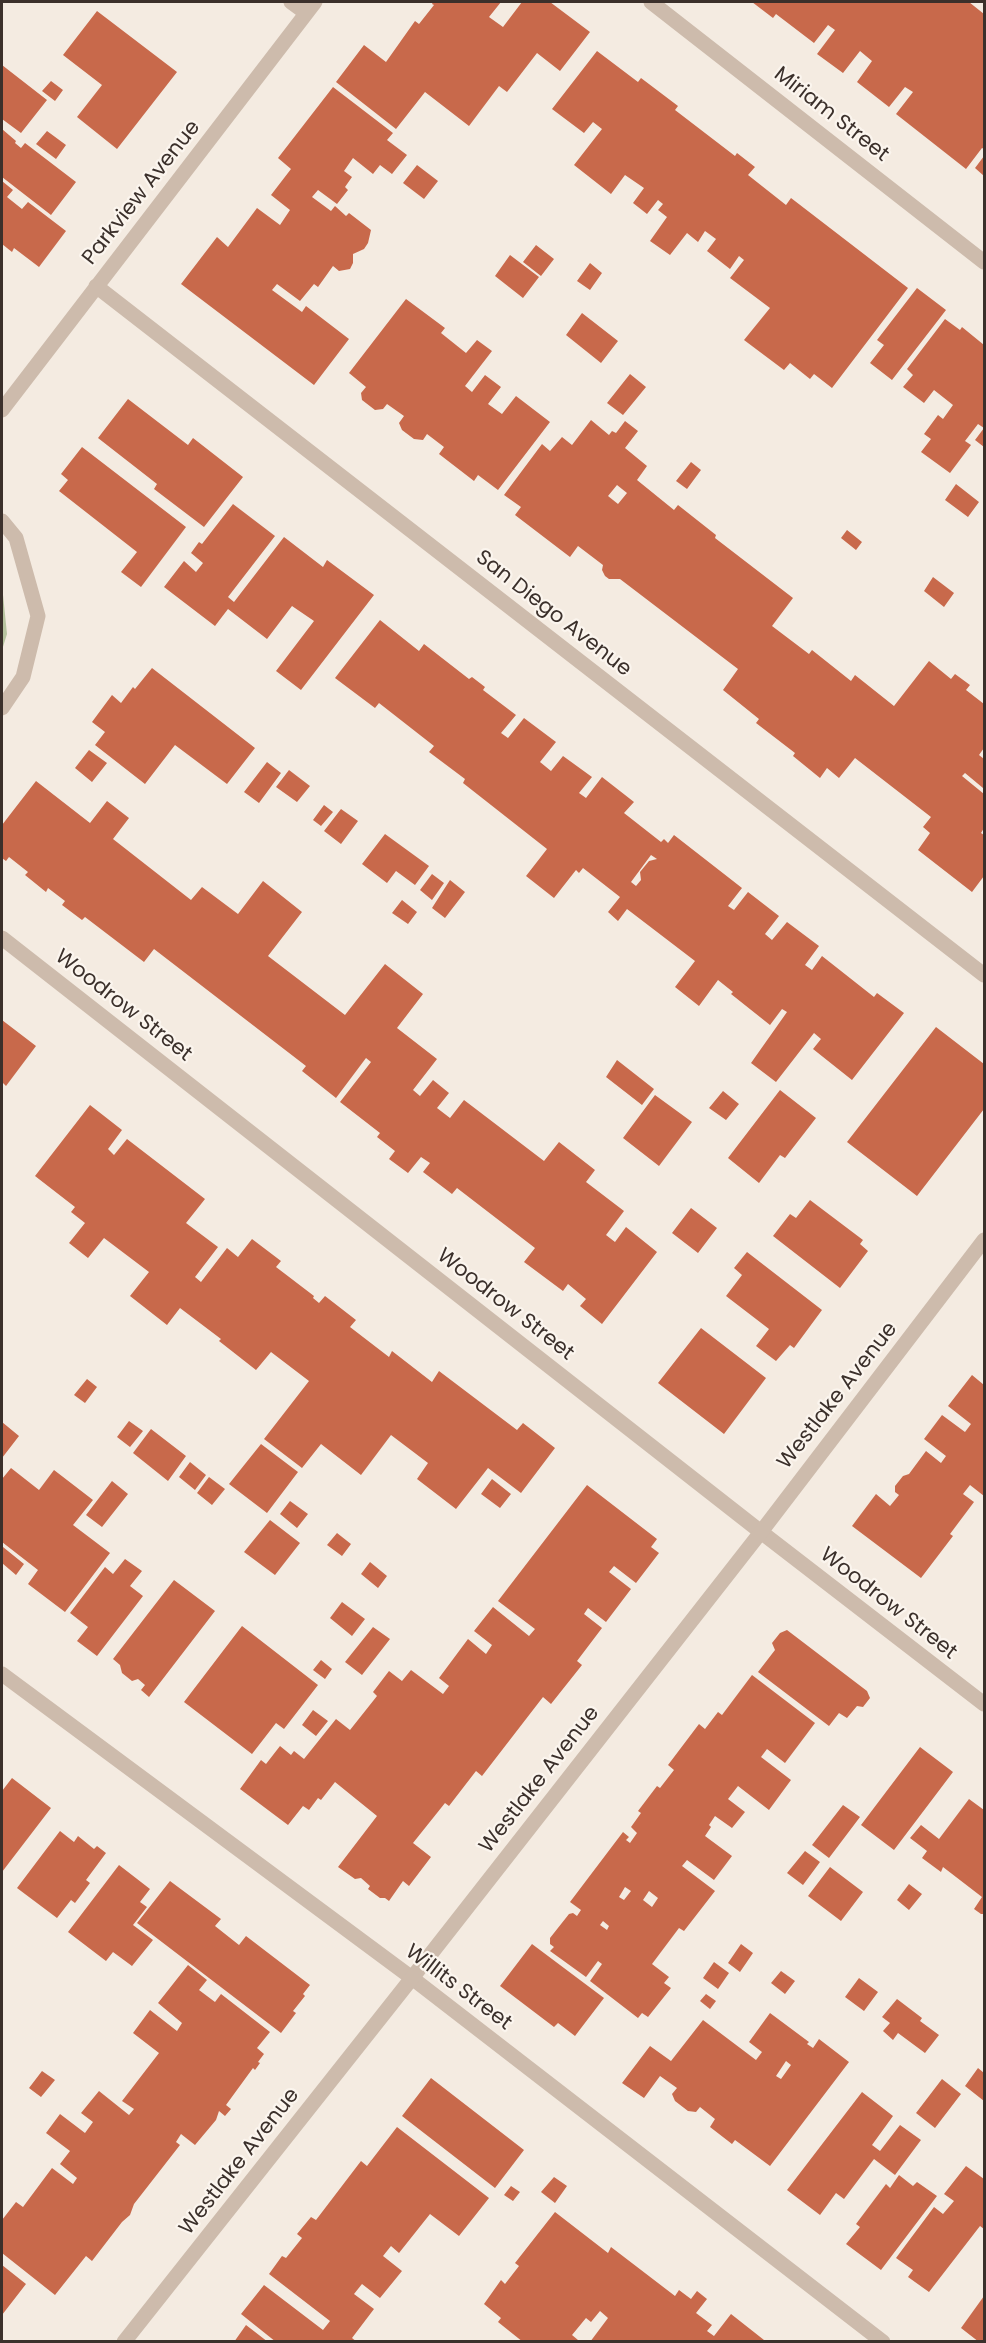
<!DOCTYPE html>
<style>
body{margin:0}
#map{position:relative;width:986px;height:2343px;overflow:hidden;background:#f4ebe1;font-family:Poppins,sans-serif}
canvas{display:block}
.frame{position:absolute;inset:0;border:3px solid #3b302b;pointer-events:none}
</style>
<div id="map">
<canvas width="986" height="2343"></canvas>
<div class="frame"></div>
</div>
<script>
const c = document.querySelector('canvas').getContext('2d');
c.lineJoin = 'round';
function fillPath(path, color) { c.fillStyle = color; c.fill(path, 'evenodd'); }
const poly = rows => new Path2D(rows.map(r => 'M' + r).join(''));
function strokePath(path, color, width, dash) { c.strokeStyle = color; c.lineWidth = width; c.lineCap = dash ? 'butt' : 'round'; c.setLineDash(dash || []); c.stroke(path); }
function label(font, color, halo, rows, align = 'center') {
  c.font = font + ' Poppins,sans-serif'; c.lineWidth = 4.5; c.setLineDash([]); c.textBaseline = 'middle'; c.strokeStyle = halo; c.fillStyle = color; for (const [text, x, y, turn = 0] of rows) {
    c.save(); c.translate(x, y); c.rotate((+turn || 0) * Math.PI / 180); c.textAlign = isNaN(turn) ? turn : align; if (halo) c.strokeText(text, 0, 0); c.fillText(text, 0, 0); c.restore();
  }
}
const green = poly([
 [2,585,7,634,2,650]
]);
const building = poly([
 [433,2,501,2,489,17,503,27,522,2,550,2,590,32,560,71,537,53,507,92,499,86,469,126,425,92,396,129,336,82,364,45,386,62,415,21,419,24,434,5,432,4],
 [752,2,969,2,984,14,984,149,982,148,966,169,896,114,913,92,905,87,889,107,857,82,872,61,860,51,843,73,817,54,835,30,828,25,814,43,776,14,773,18],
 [97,11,177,72,117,149,77,117,102,85,63,55],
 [597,51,638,82,641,78,678,106,675,110,735,156,737,153,755,167,748,175,786,205,791,198,908,288,832,388,814,374,810,379,790,363,784,370,744,340,770,308,730,278,744,260,739,256,730,269,707,251,716,239,705,231,698,242,687,233,670,255,650,241,667,217,658,210,663,204,658,200,647,214,633,203,644,188,625,175,611,194,574,165,602,129,593,122,584,133,552,109],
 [2,65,47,100,21,133,2,119],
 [51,81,63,90,55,101,42,91],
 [333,87,393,133,387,140,407,155,392,174,380,165,373,174,353,158,344,171,352,177,345,187,348,190,337,204,318,190,312,197,331,211,335,206,346,216,349,213,371,230,368,243,364,249,353,254,353,263,350,269,339,271,333,266,318,287,314,284,300,301,277,284,272,290,302,312,306,306,349,339,314,385,181,284,217,237,228,247,257,208,280,225,290,210,271,195,291,169,278,158],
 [2,129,16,141,15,143,21,148,25,143,76,182,51,215,2,177],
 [47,131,66,145,56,159,36,144],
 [984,156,984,176,975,168],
 [417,165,438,181,424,199,403,183],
 [2,181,13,190,7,197,22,209,28,202,66,231,39,267,14,248,12,252,2,244],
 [536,245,554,259,541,276,523,262],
 [510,255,539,277,523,298,495,276],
 [590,263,602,273,590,290,577,281],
 [917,288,946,310,892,380,870,363,884,345,877,340],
 [406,299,445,328,441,333,466,353,477,340,492,351,465,386,472,392,485,375,501,387,488,404,502,414,516,396,550,422,498,490,478,475,474,481,439,454,444,447,427,434,423,440,414,439,402,430,399,423,404,416,387,404,383,409,375,410,362,400,361,393,366,387,349,373],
 [582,313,618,341,601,363,566,335],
 [945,319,960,330,962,327,984,345,984,447,975,440,984,428,978,424,965,441,971,445,950,473,921,452,931,439,924,434,938,415,943,419,953,405,934,390,924,403,903,387,913,375,907,369],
 [630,374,646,387,623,415,607,403],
 [128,399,188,445,193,438,243,477,204,527,154,489,157,484,98,438],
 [591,420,609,435,612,431,616,433,625,421,638,431,625,448,647,466,637,480,674,510,678,505,716,535,715,538,793,598,772,626,809,654,812,650,851,681,855,675,894,706,929,661,951,679,955,674,970,685,966,690,984,704,984,748,979,755,984,759,984,786,983,788,965,773,962,776,984,794,984,828,981,833,984,835,984,876,972,892,918,850,930,833,923,827,931,817,855,758,839,778,827,768,820,778,793,756,795,753,756,723,759,719,723,690,738,669,620,579,609,579,605,576,602,570,603,565,578,546,570,557,515,515,521,507,504,495,542,444,550,451,562,437,572,445],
 [617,485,627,493,618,504,608,496],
 [82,447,186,527,141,587,121,572,137,552,59,491,68,480,61,474],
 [691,462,701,470,687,489,676,481],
 [956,484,979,502,968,517,945,500],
 [233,504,275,536,228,597,234,602,284,537,323,567,327,560,374,595,301,690,276,671,314,621,292,606,267,639,228,609,215,626,164,587,184,561,196,572,203,563,191,553,199,542,202,544],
 [847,530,862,542,856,550,841,538],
 [933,577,954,593,944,607,924,591],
 [380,620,419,651,424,644,469,679,472,677,485,687,483,690,516,715,501,733,508,738,524,718,556,742,540,762,551,771,563,756,592,777,579,793,586,798,602,777,634,802,624,813,661,842,664,839,668,843,674,835,742,888,728,906,734,910,748,892,779,916,765,934,772,940,787,922,819,946,805,965,812,970,822,956,874,997,877,993,904,1013,852,1080,813,1049,821,1039,814,1033,776,1082,751,1063,787,1012,782,1009,770,1025,731,994,733,992,718,980,699,1006,675,987,695,961,627,909,618,921,608,912,620,897,583,868,579,873,576,870,554,898,526,876,547,849,463,783,465,779,429,752,434,746,379,703,375,708,335,678],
 [651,855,657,859,649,861,640,872,641,880,636,886,631,882],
 [152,668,255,748,227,784,175,745,145,784,95,745,105,732,92,722,112,695,121,703,133,687,135,689],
 [89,750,107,763,92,782,75,768],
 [267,762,281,773,259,803,244,792],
 [289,770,310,786,297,802,276,787],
 [36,781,90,823,107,801,129,818,113,839,191,900,202,887,238,914,263,881,302,912,268,956,345,1015,385,964,423,994,397,1028,437,1059,413,1090,420,1096,433,1080,449,1093,437,1108,450,1118,464,1100,544,1161,559,1142,595,1170,586,1182,624,1211,606,1235,615,1242,626,1227,657,1252,602,1324,580,1306,586,1299,568,1284,563,1291,524,1262,535,1248,457,1188,452,1194,423,1172,430,1163,421,1157,408,1173,389,1159,395,1151,377,1137,380,1133,340,1102,371,1062,366,1058,336,1098,302,1071,306,1066,154,949,144,962,85,917,82,920,62,905,65,901,48,888,46,892,25,875,28,872,9,857,6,861,2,858,2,825],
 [324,805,333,812,321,826,313,820],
 [341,809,358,821,341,844,324,831],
 [385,834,429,866,415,885,396,871,387,883,362,864],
 [432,874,444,883,432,900,420,890],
 [450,880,465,892,445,918,432,908],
 [402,900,417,912,408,924,392,913],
 [2,1020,36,1046,6,1086,2,1082],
 [936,1027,984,1064,984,1109,917,1196,847,1142],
 [617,1060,654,1089,642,1105,606,1077],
 [780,1090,816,1118,785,1158,780,1155,759,1183,728,1158],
 [723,1091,739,1104,726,1120,709,1108],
 [655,1095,692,1122,659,1166,623,1138],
 [90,1105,122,1130,108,1149,114,1155,127,1139,205,1199,186,1223,218,1247,195,1277,201,1282,227,1248,238,1257,252,1239,281,1261,276,1267,314,1296,313,1298,319,1303,325,1296,356,1320,350,1327,389,1357,392,1351,432,1382,439,1371,517,1430,523,1423,555,1448,521,1493,488,1468,456,1509,417,1479,428,1463,391,1435,361,1475,321,1444,302,1468,264,1439,309,1381,271,1352,256,1370,219,1341,221,1339,180,1308,167,1325,130,1296,149,1272,104,1238,88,1258,69,1243,85,1223,71,1212,75,1207,35,1176],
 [810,1200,863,1240,860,1244,868,1251,840,1288,773,1236,790,1214,796,1218],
 [691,1208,717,1228,698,1253,672,1233],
 [747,1252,822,1310,794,1348,790,1345,776,1361,756,1346,769,1329,726,1296,742,1275,734,1268],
 [701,1328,766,1378,724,1434,658,1383],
 [972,1375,984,1385,984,1496,970,1485,963,1494,974,1502,950,1534,953,1536,921,1578,852,1526,876,1494,890,1506,899,1495,895,1492,895,1486,903,1476,909,1474,926,1451,941,1463,946,1456,924,1439,942,1415,965,1432,971,1424,948,1406],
 [87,1379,97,1387,85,1403,74,1395],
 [129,1421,143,1431,130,1447,117,1437],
 [2,1422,19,1436,2,1458],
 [151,1429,186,1456,168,1481,133,1453],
 [261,1444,298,1472,267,1513,229,1484],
 [190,1462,206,1475,195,1490,179,1477],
 [11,1468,39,1490,54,1470,93,1500,73,1525,110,1553,65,1612,28,1584,38,1570,2,1542,2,1479],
 [209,1477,225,1489,212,1505,197,1493],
 [492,1479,511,1494,500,1508,481,1494],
 [112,1481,128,1494,102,1527,86,1515],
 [587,1485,657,1539,651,1547,659,1553,636,1583,614,1566,609,1572,631,1589,606,1622,588,1608,584,1614,602,1628,577,1661,582,1665,551,1704,543,1697,482,1776,476,1771,449,1806,445,1803,413,1843,431,1857,409,1886,403,1881,389,1901,385,1898,380,1898,368,1889,370,1886,361,1878,355,1879,338,1867,377,1816,335,1782,321,1800,318,1798,309,1810,303,1806,288,1825,240,1789,261,1760,266,1764,280,1746,291,1755,294,1751,304,1759,336,1719,350,1730,377,1696,373,1692,389,1671,402,1681,411,1670,443,1694,449,1686,439,1678,468,1639,486,1654,492,1645,474,1631,493,1607,529,1636,535,1629,498,1601],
 [290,1501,308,1514,297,1528,280,1514],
 [270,1520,300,1543,275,1575,244,1552],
 [337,1533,351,1544,342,1556,327,1545],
 [3,1547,24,1564,16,1575,2,1563],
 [125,1559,142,1571,130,1586,143,1596,97,1656,77,1641,88,1627,70,1613,105,1567,113,1574],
 [370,1562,387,1576,378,1588,361,1574],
 [174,1580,215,1611,149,1697,141,1690,145,1685,138,1679,132,1681,122,1673,120,1665,113,1659],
 [342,1602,365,1619,352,1636,330,1618],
 [242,1626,318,1685,284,1729,276,1723,252,1754,184,1702],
 [373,1627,390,1639,362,1675,345,1662],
 [787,1630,867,1691,870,1698,863,1707,857,1706,847,1718,839,1713,829,1726,758,1672,775,1650,772,1643,780,1633],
 [321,1660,332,1669,325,1679,313,1670],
 [752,1675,815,1723,785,1763,767,1749,761,1757,791,1780,769,1810,738,1786,728,1799,745,1812,732,1828,715,1816,709,1825,711,1827,705,1836,732,1856,714,1880,687,1860,682,1866,715,1891,684,1931,679,1928,652,1964,669,1977,664,1983,671,1988,648,2017,642,2013,638,2018,590,1981,602,1964,598,1961,586,1977,550,1951,554,1947,550,1944,550,1938,569,1914,573,1913,577,1916,581,1910,570,1902,623,1832,629,1837,626,1840,630,1843,637,1833,631,1827,641,1813,638,1811,657,1786,660,1788,674,1770,668,1765,699,1724,705,1729,718,1712,722,1715],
 [625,1887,631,1891,624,1900,619,1897],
 [649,1891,658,1898,652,1907,643,1900],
 [603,1921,609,1926,607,1930,600,1925],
 [313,1710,328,1721,316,1736,302,1725],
 [920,1747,953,1772,894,1850,861,1825],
 [12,1778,51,1808,2,1872,2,1791],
 [969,1799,984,1810,984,1914,981,1914,974,1909,982,1897,943,1867,941,1872,922,1858,927,1851,910,1838,921,1825,939,1839],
 [843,1805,860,1817,829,1858,812,1845],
 [60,1831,74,1842,78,1836,94,1849,97,1846,106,1853,86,1880,90,1883,75,1903,71,1900,57,1918,17,1888],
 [805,1851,820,1862,803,1885,787,1873],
 [119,1865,150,1889,140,1902,147,1907,133,1925,153,1940,132,1966,113,1952,106,1961,68,1932],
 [830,1867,863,1892,841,1921,808,1896],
 [170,1881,221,1919,215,1926,239,1945,246,1936,310,1985,303,1994,305,1996,293,2011,296,2013,281,2033,137,1923],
 [909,1884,922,1894,909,1910,897,1900],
 [532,1944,604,1998,575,2036,558,2023,554,2027,500,1986],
 [741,1944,753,1953,740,1972,728,1963],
 [714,1962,729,1973,718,1989,703,1978],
 [188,1965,207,1980,199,1990,215,2002,221,1994,270,2032,257,2048,264,2054,258,2062,260,2063,255,2070,253,2068,226,2105,231,2109,225,2116,219,2111,216,2120,195,2145,181,2134,176,2142,180,2145,134,2204,130,2215,122,2222,92,2261,86,2256,55,2295,2,2253,2,2220,16,2202,23,2207,52,2168,73,2184,77,2178,60,2164,70,2151,46,2133,60,2114,85,2133,93,2122,81,2113,99,2091,129,2115,134,2109,122,2101,159,2053,133,2033,150,2010,177,2031,182,2023,158,2003],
 [781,1971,795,1981,785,1994,771,1983],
 [859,1978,878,1992,864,2011,845,1997],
 [706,1994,716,2001,710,2009,700,2001],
 [897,1999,922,2018,920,2021,939,2035,925,2053,898,2033,893,2040,883,2031,890,2023,882,2017],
 [770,2013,809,2042,807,2044,813,2048,819,2039,849,2062,770,2166,735,2140,732,2144,710,2127,715,2119,700,2107,696,2112,688,2111,675,2101,672,2094,677,2088,660,2076,644,2098,622,2083,650,2046,671,2061,703,2020,756,2060,762,2052,749,2042],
 [786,2061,791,2065,781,2079,776,2076],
 [978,2068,984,2073,984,2101,965,2086],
 [42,2071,55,2080,41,2097,29,2088],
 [431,2078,524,2150,495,2188,402,2116],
 [942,2079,961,2094,935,2128,916,2113],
 [862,2092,893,2116,872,2145,880,2151,900,2125,921,2140,895,2175,874,2159,844,2199,836,2193,820,2215,787,2190],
 [397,2127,489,2198,459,2236,430,2214,399,2253,391,2246,383,2256,402,2271,380,2298,362,2284,354,2294,374,2309,352,2338,357,2342,276,2342,241,2314,264,2285,323,2330,330,2321,269,2274,282,2256,286,2258,302,2238,297,2234,311,2217,316,2220,361,2161,367,2166],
 [966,2166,984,2179,984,2229,980,2226,929,2292,908,2277,913,2270,896,2258,934,2207,943,2214,954,2201,944,2194],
 [899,2175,913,2186,917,2182,937,2196,881,2270,846,2244,860,2227,856,2224,886,2184,890,2188],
 [554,2177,567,2186,555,2203,541,2192],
 [511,2186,520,2192,513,2201,504,2195],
 [555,2212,608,2253,611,2247,675,2296,679,2290,691,2299,697,2291,707,2299,696,2313,712,2325,707,2331,714,2336,731,2314,764,2340,763,2342,590,2342,608,2318,600,2311,591,2322,586,2318,572,2335,578,2340,576,2342,523,2342,498,2322,501,2318,484,2304,501,2280,505,2284,519,2266,515,2263],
 [2,2265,26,2284,2,2315],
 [984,2296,984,2342,979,2342,961,2328],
 [246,2325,268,2342,234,2342]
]);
const minor = poly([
 [291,2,306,13],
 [651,2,984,262],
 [96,286,984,975],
 [2,410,315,2],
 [2,521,16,538,38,616,23,677,2,708],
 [2,938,761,1532,984,1704],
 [2,1674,412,1978,883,2342]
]);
const tertiary = poly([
 [124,2342,412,1978,761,1532,984,1240]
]);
const streetNames = [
 ["Miriam Street",831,115,38],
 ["Parkview Avenue",142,193,-52],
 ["San Diego Avenue",553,614,38],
 ["Woodrow Street",123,1006,38],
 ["Woodrow Street",505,1305,38],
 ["Westlake Avenue",838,1396,-52],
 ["Woodrow Street",888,1604,38],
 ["Westlake Avenue",540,1780,-52],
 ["Willits Street",458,1988,37],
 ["Westlake Avenue",240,2162,-52]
];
fillPath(green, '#b8c4a0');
fillPath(building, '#c8694b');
strokePath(minor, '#cdbbac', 15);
strokePath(tertiary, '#cdbbac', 15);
label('21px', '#3b302b', '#fbf5ee', streetNames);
</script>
